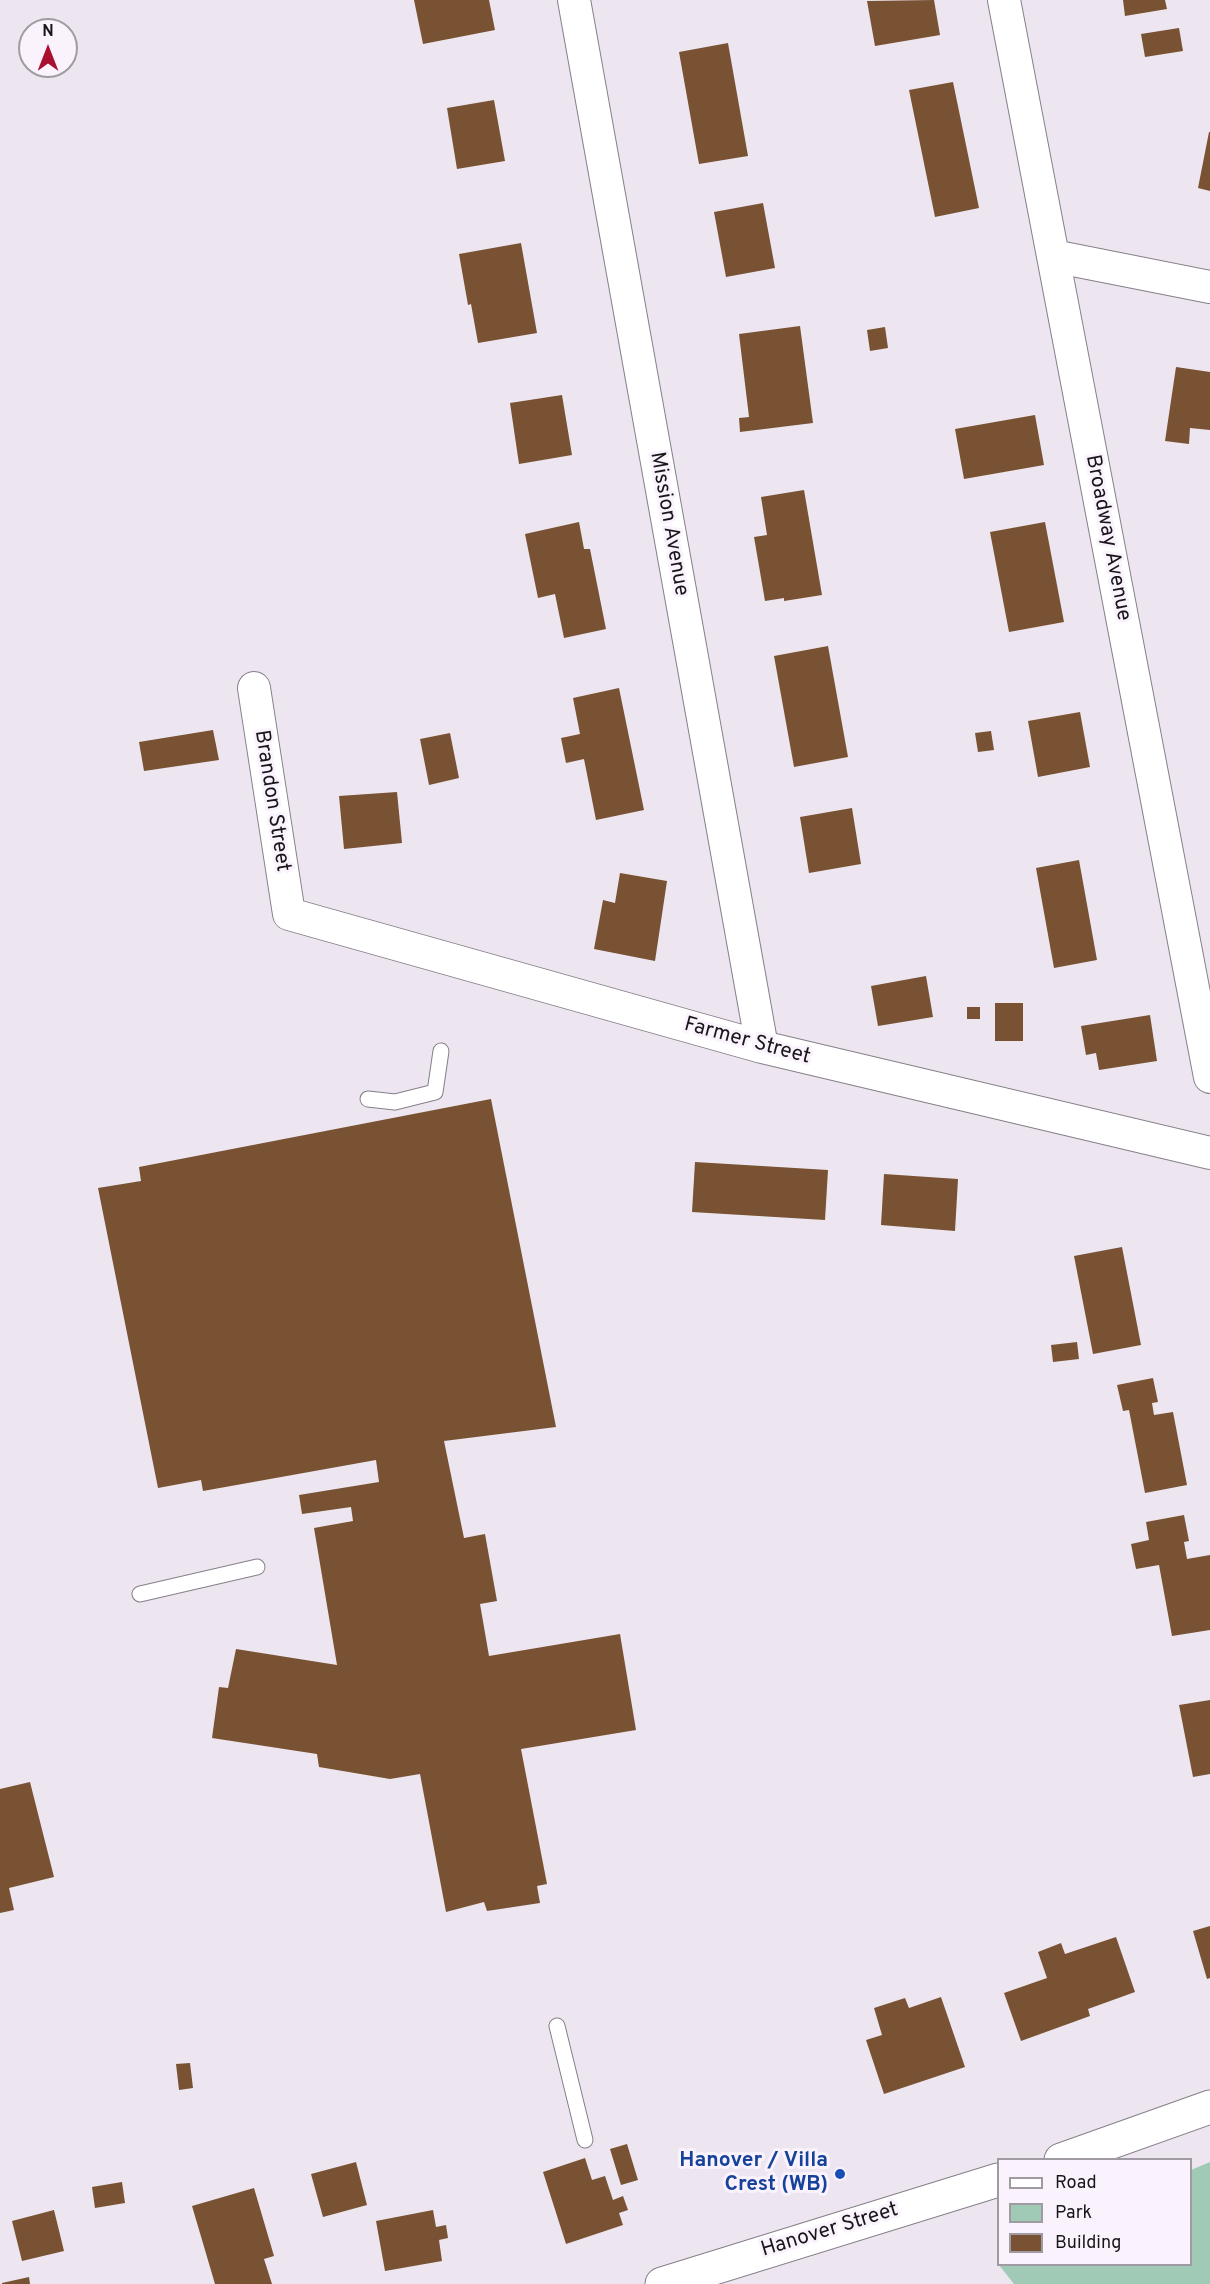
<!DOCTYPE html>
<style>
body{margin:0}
#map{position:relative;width:1210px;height:2284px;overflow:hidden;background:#ede6f0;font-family:Overpass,sans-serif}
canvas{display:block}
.legend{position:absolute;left:997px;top:2158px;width:195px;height:108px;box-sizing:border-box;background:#faf3fe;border:2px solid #a09ba3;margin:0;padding:8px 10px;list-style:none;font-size:18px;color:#19161a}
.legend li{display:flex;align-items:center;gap:12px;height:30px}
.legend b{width:30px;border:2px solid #a09ba3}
.north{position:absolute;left:18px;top:18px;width:60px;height:60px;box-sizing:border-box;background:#faf3fe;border:2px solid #a09ba3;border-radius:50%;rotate:0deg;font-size:16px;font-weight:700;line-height:24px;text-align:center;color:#19161a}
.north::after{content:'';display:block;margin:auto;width:21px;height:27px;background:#a91131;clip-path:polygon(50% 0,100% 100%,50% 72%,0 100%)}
</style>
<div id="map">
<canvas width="1210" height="2284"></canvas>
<ul class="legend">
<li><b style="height:8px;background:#fff"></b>Road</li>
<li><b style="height:16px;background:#a0cab6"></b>Park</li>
<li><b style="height:16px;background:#785232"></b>Building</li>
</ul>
<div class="north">N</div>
</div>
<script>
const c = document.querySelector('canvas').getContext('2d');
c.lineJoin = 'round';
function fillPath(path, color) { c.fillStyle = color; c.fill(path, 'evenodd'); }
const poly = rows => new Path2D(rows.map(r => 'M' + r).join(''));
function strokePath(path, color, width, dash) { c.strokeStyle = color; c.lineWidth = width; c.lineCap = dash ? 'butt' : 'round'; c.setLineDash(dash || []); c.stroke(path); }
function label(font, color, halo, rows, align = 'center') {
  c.font = font + ' Overpass,sans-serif'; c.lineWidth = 6; c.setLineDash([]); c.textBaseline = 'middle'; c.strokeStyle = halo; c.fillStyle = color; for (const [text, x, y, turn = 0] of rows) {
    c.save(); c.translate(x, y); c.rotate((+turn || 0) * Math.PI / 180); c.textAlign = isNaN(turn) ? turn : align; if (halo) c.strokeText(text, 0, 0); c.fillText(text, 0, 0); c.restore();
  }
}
const green = poly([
 [1210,2162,1210,2284,1014,2284,999,2265,1190,2264,1191,2170]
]);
const building = poly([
 [414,0,489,0,495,30,423,44],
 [934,0,940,35,875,46,867,1],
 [1123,0,1165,0,1167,9,1125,16],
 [1179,28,1183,51,1145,57,1141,34],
 [728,43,748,156,699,164,679,52],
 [953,82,979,208,935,217,909,90],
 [494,100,505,161,457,169,447,108],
 [1209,132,1210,132,1210,191,1198,188],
 [763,203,775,268,726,277,714,212],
 [521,243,537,333,478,343,471,304,468,305,459,254],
 [800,326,813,423,740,432,739,418,749,417,739,334],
 [885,327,888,348,870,351,867,330],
 [1176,367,1210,372,1210,430,1190,428,1189,444,1165,441],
 [562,395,572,455,519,464,510,403],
 [1035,415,1044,465,964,479,955,429],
 [804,490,822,595,784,601,784,598,765,601,754,537,767,535,761,497],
 [579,522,584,549,590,549,606,629,564,638,555,594,538,598,525,534],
 [1045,522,1064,622,1009,632,990,532],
 [828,646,848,757,794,767,774,656],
 [619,688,644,810,596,820,584,759,566,763,561,738,580,734,573,698],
 [1080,712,1090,767,1038,777,1028,721],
 [213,730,219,760,144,771,139,742],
 [991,731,994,750,978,752,975,733],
 [450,733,459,778,429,785,420,739],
 [397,792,402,843,344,849,339,796],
 [852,808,861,864,809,873,800,817],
 [1079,860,1097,960,1054,968,1036,868],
 [620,873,667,881,655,961,594,949,603,900,615,903],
 [926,976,933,1017,878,1026,871,986],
 [995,1003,1023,1003,1023,1041,995,1041],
 [967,1007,980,1007,980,1019,967,1019],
 [1150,1015,1157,1061,1099,1070,1096,1053,1086,1055,1081,1026],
 [491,1099,556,1427,444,1441,464,1538,485,1534,497,1601,480,1604,489,1656,620,1634,636,1730,521,1749,547,1884,537,1886,540,1903,487,1911,484,1902,446,1912,420,1774,390,1779,319,1767,317,1754,212,1738,219,1687,228,1688,236,1649,337,1665,314,1528,353,1521,351,1507,302,1514,299,1495,379,1482,376,1460,203,1491,201,1480,158,1488,98,1188,141,1181,139,1167],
 [695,1162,828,1170,825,1220,692,1212],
 [884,1174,958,1179,955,1231,881,1225],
 [1122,1247,1141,1345,1093,1354,1074,1256],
 [1077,1342,1079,1359,1053,1362,1051,1345],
 [1153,1378,1158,1402,1152,1403,1154,1415,1173,1412,1187,1485,1145,1493,1129,1410,1123,1411,1117,1385],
 [1184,1515,1189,1541,1184,1542,1187,1559,1210,1555,1210,1630,1172,1636,1159,1565,1136,1569,1131,1544,1149,1540,1146,1522],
 [1210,1700,1210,1774,1193,1777,1179,1705],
 [30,1782,54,1877,9,1888,14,1910,0,1913,0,1789],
 [1210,1926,1210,1978,1207,1979,1193,1931],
 [1116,1937,1135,1992,1088,2009,1090,2016,1021,2041,1004,1993,1047,1978,1038,1952,1061,1943,1065,1954],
 [941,1997,965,2067,884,2094,866,2040,882,2035,874,2008,905,1998,909,2008],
 [190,2063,193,2088,179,2090,176,2064],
 [627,2144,638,2180,621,2185,610,2149],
 [585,2158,592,2180,605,2176,613,2200,623,2196,628,2210,619,2213,623,2225,566,2244,543,2172],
 [356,2162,367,2205,323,2217,311,2174],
 [122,2182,125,2203,95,2208,92,2187],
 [254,2188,274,2256,264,2259,272,2284,215,2284,192,2206],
 [54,2210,64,2251,22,2261,12,2221],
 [433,2210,436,2227,446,2225,448,2238,439,2240,442,2261,385,2271,376,2221],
 [29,2277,30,2284,2,2284,2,2283]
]);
const service = poly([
 [368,1099,395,1102,435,1092,441,1051],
 [140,1594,257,1567],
 [557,2026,585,2140]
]);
const minor = poly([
 [574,0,762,1047],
 [1004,0,1210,1077],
 [1053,256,1210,287],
 [254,688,289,914,762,1047,1210,1153]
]);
const secondary = poly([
 [1061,2160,1210,2107],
 [662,2284,998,2180]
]);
const markers = [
 [840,2174,6,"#1a4fb4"]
];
const streetNames = [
 ["Mission Avenue",668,524,80],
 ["Broadway Avenue",1107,538,79],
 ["Brandon Street",271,801,81],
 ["Farmer Street",747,1042,15],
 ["Hanover Street",830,2231,-17]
];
const transitNames = [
 ["Hanover / Villa",828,2162],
 ["Crest (WB)",828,2186]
];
fillPath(green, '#a0cab6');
fillPath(building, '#785232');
strokePath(service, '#867f89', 17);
strokePath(minor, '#867f89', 34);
strokePath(secondary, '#867f89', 35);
strokePath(service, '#fff', 15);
strokePath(minor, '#fff', 32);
strokePath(secondary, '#fff', 33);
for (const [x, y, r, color] of markers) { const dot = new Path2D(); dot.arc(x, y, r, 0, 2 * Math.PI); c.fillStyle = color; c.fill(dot); strokePath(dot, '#faf3fe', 2); }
label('21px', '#19161a', '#faf3fe', streetNames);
label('bold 21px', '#164399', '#faf3fe', transitNames, 'right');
</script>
